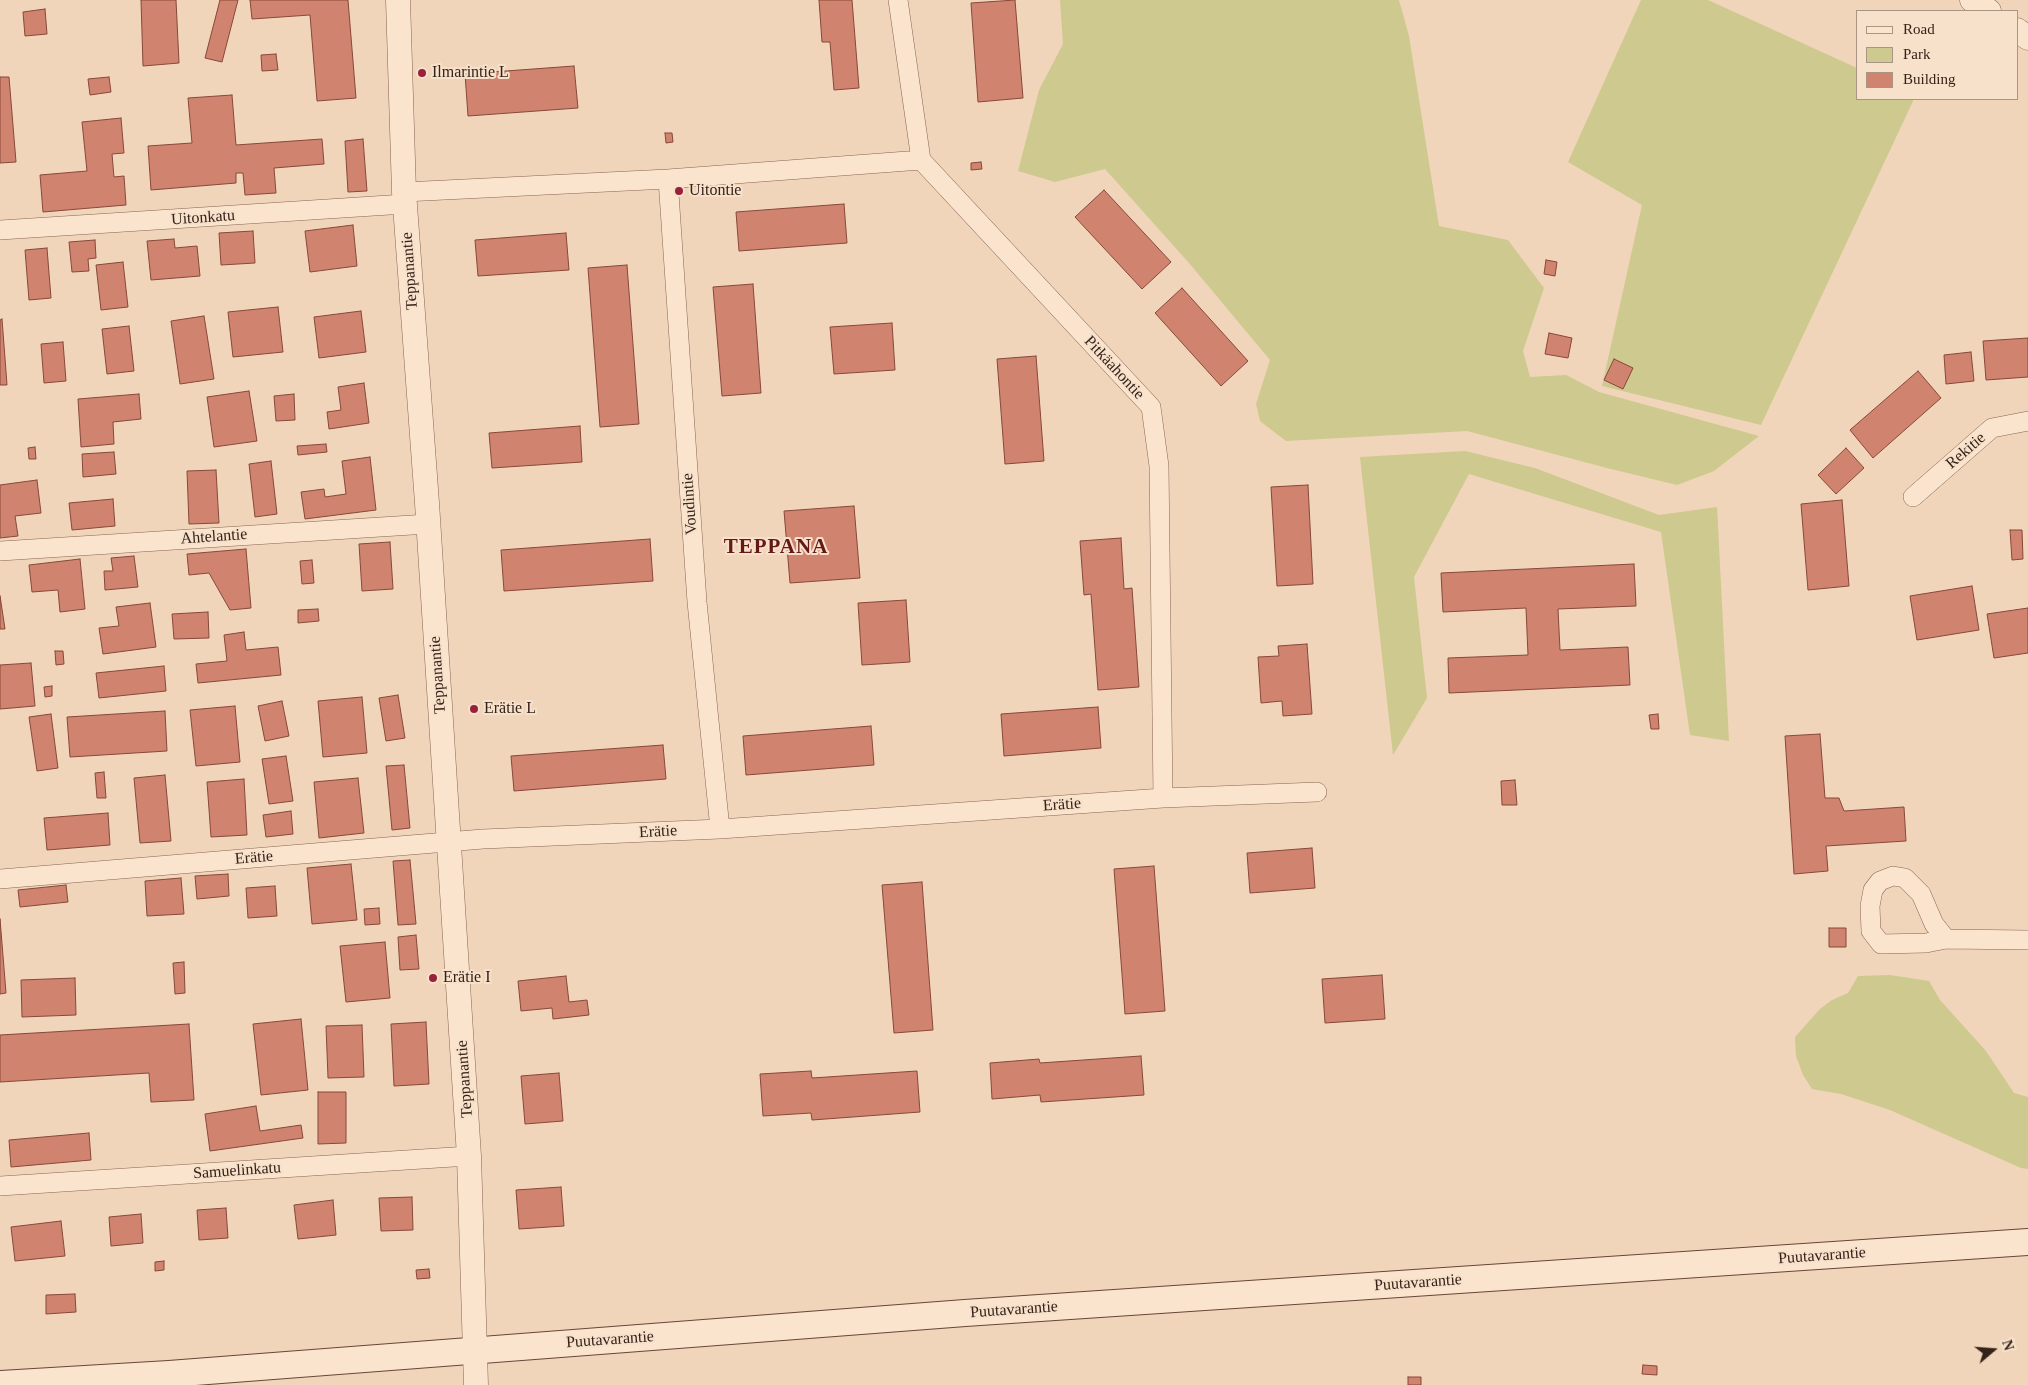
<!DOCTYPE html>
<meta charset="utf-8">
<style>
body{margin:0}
#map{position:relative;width:2028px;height:1385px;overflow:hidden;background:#f0d5ba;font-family:"Times New Roman",serif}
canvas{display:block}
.legend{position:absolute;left:1856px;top:10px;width:162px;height:90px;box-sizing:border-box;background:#f7e1ca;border:1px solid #a99584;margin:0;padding:6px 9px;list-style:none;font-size:15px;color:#35221a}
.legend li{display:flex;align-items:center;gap:10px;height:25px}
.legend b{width:25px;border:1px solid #a99584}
.north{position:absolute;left:1968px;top:1325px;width:50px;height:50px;-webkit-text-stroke:4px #f7e1ca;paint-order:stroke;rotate:72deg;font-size:14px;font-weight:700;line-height:20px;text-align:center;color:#35221a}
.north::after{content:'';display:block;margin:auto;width:18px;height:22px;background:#35221a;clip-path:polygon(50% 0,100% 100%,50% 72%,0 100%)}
</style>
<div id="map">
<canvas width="2028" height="1385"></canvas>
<ul class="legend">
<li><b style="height:6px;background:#fbe4cd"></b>Road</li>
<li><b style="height:14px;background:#cec98e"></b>Park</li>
<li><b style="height:14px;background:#d0836e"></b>Building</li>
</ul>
<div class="north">N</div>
</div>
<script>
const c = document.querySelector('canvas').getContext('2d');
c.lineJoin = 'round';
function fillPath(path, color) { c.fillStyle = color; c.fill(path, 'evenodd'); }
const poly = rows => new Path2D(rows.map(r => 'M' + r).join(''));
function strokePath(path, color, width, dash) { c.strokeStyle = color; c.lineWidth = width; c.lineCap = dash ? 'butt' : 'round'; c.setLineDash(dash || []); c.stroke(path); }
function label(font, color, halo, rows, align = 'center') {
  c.font = font + ' "Times New Roman",serif'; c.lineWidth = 4; c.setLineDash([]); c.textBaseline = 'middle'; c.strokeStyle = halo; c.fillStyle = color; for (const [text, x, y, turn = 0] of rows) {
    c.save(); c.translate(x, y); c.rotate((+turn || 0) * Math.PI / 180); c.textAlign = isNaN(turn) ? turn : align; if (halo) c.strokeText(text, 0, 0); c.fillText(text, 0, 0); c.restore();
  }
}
const green = poly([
 [1060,0,1399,0,1409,36,1439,226,1508,240,1544,288,1523,351,1530,377,1566,375,1599,392,1759,436,1714,471,1677,485,1607,468,1467,431,1286,441,1260,421,1256,404,1270,360,1189,263,1105,169,1055,182,1018,171,1039,90,1063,44],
 [1641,0,1708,0,1857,68,1857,99,1914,99,1761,425,1602,386,1642,205,1568,162],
 [1465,451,1535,468,1659,515,1717,507,1729,741,1690,735,1661,532,1469,474,1414,577,1427,698,1393,755,1360,457],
 [1890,975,1929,981,1940,1000,1986,1051,2014,1093,2028,1097,2028,1169,2021,1168,1890,1110,1841,1094,1812,1089,1803,1075,1796,1056,1795,1037,1820,1009,1832,1000,1848,993,1858,976]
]);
const building = poly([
 [141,0,176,0,179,63,143,66,141,0],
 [220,0,238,0,222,62,205,58,220,0],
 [250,0,348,0,356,98,317,101,310,15,252,19,250,0],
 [819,0,852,0,859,88,834,90,830,42,822,42,819,0],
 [1015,0,1023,98,978,102,971,3,1015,0],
 [45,9,47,34,25,36,23,12,45,9],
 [276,54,278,70,262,71,261,55,276,54],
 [574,66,578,108,468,116,465,74,574,66],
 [0,77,9,77,16,162,0,163,0,77],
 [109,77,111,92,90,95,88,79,109,77],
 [232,95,236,145,322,139,324,164,274,168,276,193,245,195,243,173,236,173,236,183,151,190,148,146,192,143,188,98,232,95],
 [121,118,124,153,112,154,114,177,124,176,126,205,43,212,40,175,87,171,82,122,121,118],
 [665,133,672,133,673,142,666,143,665,133],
 [363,139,367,191,348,192,345,141,363,139],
 [981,162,982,169,971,170,971,163,981,162],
 [1104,190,1171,262,1142,289,1075,217,1104,190],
 [844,204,847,243,739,251,736,212,844,204],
 [353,225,357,266,310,272,305,231,353,225],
 [253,231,255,263,221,265,219,233,253,231],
 [566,233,569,270,478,276,475,240,566,233],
 [174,239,175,248,197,246,200,276,151,280,147,241,174,239],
 [95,240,96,258,88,259,89,271,72,272,69,242,95,240],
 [47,248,51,298,29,300,25,250,47,248],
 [1546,260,1557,262,1555,276,1544,274,1546,260],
 [123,262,128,307,101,310,96,265,123,262],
 [627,265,639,424,600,427,588,268,627,265],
 [753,284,761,393,722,396,713,287,753,284],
 [1182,288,1248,361,1221,386,1155,313,1182,288],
 [278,307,283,352,233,357,228,312,278,307],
 [361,311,366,352,319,358,314,317,361,311],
 [204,316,214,379,180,384,171,321,204,316],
 [2,319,7,385,0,385,0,320,2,319],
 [892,323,895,370,834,374,830,327,892,323],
 [129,326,134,371,107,374,102,329,129,326],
 [1549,333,1572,338,1568,358,1545,354,1549,333],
 [2028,338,2028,377,1986,380,1983,341,2028,338],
 [63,342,66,381,44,383,41,344,63,342],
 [1971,352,1974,381,1946,384,1944,355,1971,352],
 [1036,356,1044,461,1005,464,997,359,1036,356],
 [1614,359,1633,368,1623,389,1604,380,1614,359],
 [1918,371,1941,398,1873,458,1850,430,1918,371],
 [364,383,369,423,329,429,327,412,341,410,338,387,364,383],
 [249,391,257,441,214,447,207,397,249,391],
 [139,394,141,419,113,422,114,444,81,447,78,399,139,394],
 [294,394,295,420,276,421,274,396,294,394],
 [580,426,582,462,492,468,489,433,580,426],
 [326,444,327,452,298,455,297,446,326,444],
 [35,447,36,459,29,459,28,448,35,447],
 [1846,448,1864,468,1836,494,1818,475,1846,448],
 [114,452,116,474,83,477,82,454,114,452],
 [370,457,376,510,305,519,301,492,324,489,325,497,346,494,342,461,370,457],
 [271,461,277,514,255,517,249,464,271,461],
 [216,470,219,523,189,524,187,471,216,470],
 [37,480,41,513,15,516,18,536,0,538,0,485,37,480],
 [1308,485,1313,584,1277,586,1271,487,1308,485],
 [113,499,115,526,72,530,69,503,113,499],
 [1842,500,1849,586,1808,590,1801,504,1842,500],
 [854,506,860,578,790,583,784,511,854,506],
 [2010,530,2022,530,2023,559,2012,560,2010,530],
 [1121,538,1124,589,1132,588,1139,687,1098,690,1091,594,1084,595,1080,541,1121,538],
 [650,539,653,581,504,591,501,550,650,539],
 [390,542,393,589,362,591,359,544,390,542],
 [246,549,251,608,230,610,209,573,189,575,187,554,246,549],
 [134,556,138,587,105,590,104,571,113,571,111,558,134,556],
 [80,559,85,609,60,612,58,590,32,592,29,565,80,559],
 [312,560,314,583,302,584,300,561,312,560],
 [1634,564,1636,606,1558,609,1560,650,1628,647,1630,685,1449,693,1448,658,1528,655,1526,608,1443,612,1441,573,1634,564],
 [1972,586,1979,630,1917,640,1910,596,1972,586],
 [0,596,5,629,0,629,0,596],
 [906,600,910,662,862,665,858,603,906,600],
 [150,603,156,647,103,654,99,628,119,626,116,607,150,603],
 [2028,608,2028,653,1994,658,1987,614,2028,608],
 [318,609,319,621,298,623,298,610,318,609],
 [208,612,209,638,174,639,172,614,208,612],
 [244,632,246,650,278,647,281,675,198,683,196,664,227,661,224,635,244,632],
 [1307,644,1312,714,1283,716,1282,701,1261,703,1258,657,1279,656,1278,646,1307,644],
 [55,651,63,651,64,664,56,665,55,651],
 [31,663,35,706,0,709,0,665,31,663],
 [164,666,166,691,99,698,96,673,164,666],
 [52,686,52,696,45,697,44,687,52,686],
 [398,695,405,738,386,741,379,698,398,695],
 [362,697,367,753,323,757,318,701,362,697],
 [282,701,289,736,265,741,258,706,282,701],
 [235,706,240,762,196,766,190,710,235,706],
 [1098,707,1101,748,1004,756,1001,714,1098,707],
 [165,711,167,751,70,757,67,717,165,711],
 [51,714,58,768,37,771,29,717,51,714],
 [1658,714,1659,729,1651,729,1649,715,1658,714],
 [871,726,874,765,746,775,743,736,871,726],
 [1820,734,1825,798,1839,798,1844,811,1904,807,1906,841,1826,846,1828,871,1794,874,1785,736,1820,734],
 [663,745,666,779,514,791,511,756,663,745],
 [286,756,293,801,269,804,262,759,286,756],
 [404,765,410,828,392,830,386,766,404,765],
 [104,772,106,798,97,798,95,773,104,772],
 [165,775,171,841,140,843,134,778,165,775],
 [358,778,364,833,319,838,314,782,358,778],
 [244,779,247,835,211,837,207,782,244,779],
 [1515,780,1517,805,1502,805,1501,781,1515,780],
 [291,811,293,834,266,837,263,815,291,811],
 [108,813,110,845,47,850,44,818,108,813],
 [1312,848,1315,888,1250,893,1247,853,1312,848],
 [410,860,416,924,398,925,393,861,410,860],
 [351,864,357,920,312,924,307,868,351,864],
 [1154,866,1165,1011,1125,1014,1114,869,1154,866],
 [228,874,229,896,197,899,195,876,228,874],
 [181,878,184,914,147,916,145,881,181,878],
 [922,882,933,1030,894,1033,882,885,922,882],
 [66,885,68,902,20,907,18,890,66,885],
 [275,886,277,916,248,918,246,888,275,886],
 [379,908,380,924,365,925,364,909,379,908],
 [0,919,6,993,0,994,0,919],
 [1829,928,1846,928,1846,947,1829,947,1829,928],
 [416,935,419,969,400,970,398,937,416,935],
 [385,942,390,998,346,1002,340,946,385,942],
 [184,962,185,993,175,994,173,963,184,962],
 [1382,975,1385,1019,1325,1023,1322,979,1382,975],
 [566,976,569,1002,587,1000,589,1015,553,1019,552,1008,521,1011,518,981,566,976],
 [75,978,76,1015,22,1017,21,980,75,978],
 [301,1019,308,1090,261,1095,253,1024,301,1019],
 [426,1022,429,1084,394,1086,391,1024,426,1022],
 [189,1024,194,1100,151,1102,149,1073,0,1082,0,1035,189,1024],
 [362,1025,364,1077,328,1078,326,1026,362,1025],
 [1141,1056,1144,1095,1041,1102,1040,1095,992,1099,990,1063,1039,1059,1040,1063,1141,1056],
 [811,1071,812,1078,917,1071,920,1112,812,1120,811,1113,763,1116,760,1074,811,1071],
 [559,1073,563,1121,525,1124,521,1076,559,1073],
 [318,1092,346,1092,346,1143,318,1144,318,1092],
 [256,1106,260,1131,301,1125,303,1138,210,1151,205,1114,256,1106],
 [89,1133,91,1160,11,1167,9,1140,89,1133],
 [561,1187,564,1226,519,1229,516,1190,561,1187],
 [412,1197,413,1230,381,1231,379,1198,412,1197],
 [333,1200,336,1235,298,1239,294,1205,333,1200],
 [226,1208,228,1238,199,1240,197,1210,226,1208],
 [141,1214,143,1243,111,1246,109,1217,141,1214],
 [61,1221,65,1256,15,1261,11,1227,61,1221],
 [164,1261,164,1270,155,1271,155,1262,164,1261],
 [429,1269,430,1278,417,1279,416,1270,429,1269],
 [75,1294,76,1312,46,1314,46,1295,75,1294],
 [1643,1365,1657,1366,1657,1375,1642,1374,1643,1365],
 [1408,1377,1421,1377,1421,1385,1408,1385,1408,1377]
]);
const minor = poly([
 [898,0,921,160,1151,407,1159,466,1163,798],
 [668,179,697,602,720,829],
 [404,192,668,179,921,160],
 [0,230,405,204],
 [1913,497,1992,428,2028,421],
 [0,551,428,524],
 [0,879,483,839,720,829,1163,798,1317,792],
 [1946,939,1934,924,1921,894,1905,878,1893,876,1880,881,1873,890,1870,906,1871,931,1881,944,1926,943,1946,939,2028,940],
 [0,1186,469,1156]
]);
const tertiary = poly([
 [398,0,404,192,427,503,469,1156,476,1385],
 [1972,0,1989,11],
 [2017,30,2028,38]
]);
const secondary = poly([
 [0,1384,169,1374,965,1313,2028,1242]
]);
const markers = [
 [422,73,5,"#992139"],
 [679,191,5,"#992139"],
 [474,709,5,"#992139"],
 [433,978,5,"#992139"]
];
const poiNames = [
 ["Ilmarintie L",432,73],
 ["Uitontie",689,191],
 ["Erätie L",484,709],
 ["Erätie I",443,978]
];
const streetNames = [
 ["Uitonkatu",203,218,-4],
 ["Teppanantie",410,271,-94],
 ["Pitkäahontie",1114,368,47],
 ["Rekitie",1966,451,-41],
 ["Voudintie",690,504,-94],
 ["Ahtelantie",214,537,-4],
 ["Teppanantie",438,675,-94],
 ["Erätie",1062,805,-4],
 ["Erätie",658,832,-3],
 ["Erätie",254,858,-5],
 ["Teppanantie",465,1079,-94],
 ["Samuelinkatu",237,1171,-4],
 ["Puutavarantie",1822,1256,-4],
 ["Puutavarantie",1418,1283,-4],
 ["Puutavarantie",1014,1310,-4],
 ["Puutavarantie",610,1340,-4]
];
const districtNames = [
 ["TEPPANA",776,548]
];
fillPath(green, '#cec98e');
fillPath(building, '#d0836e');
strokePath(building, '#874839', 1);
strokePath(minor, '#876554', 20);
strokePath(tertiary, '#876554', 25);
strokePath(secondary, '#684637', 28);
strokePath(minor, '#fbe4cd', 19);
strokePath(tertiary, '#fbe4cd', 24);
strokePath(secondary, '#fbe4cd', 26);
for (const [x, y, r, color] of markers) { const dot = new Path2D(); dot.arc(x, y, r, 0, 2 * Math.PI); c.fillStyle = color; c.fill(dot); strokePath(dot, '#f7e1ca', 2); }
label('16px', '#35221a', '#f7e1ca', poiNames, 'left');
label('16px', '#35221a', '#f7e1ca', streetNames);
c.letterSpacing = '1px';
label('bold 21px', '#641817', '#f7e1ca', districtNames);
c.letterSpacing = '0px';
</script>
